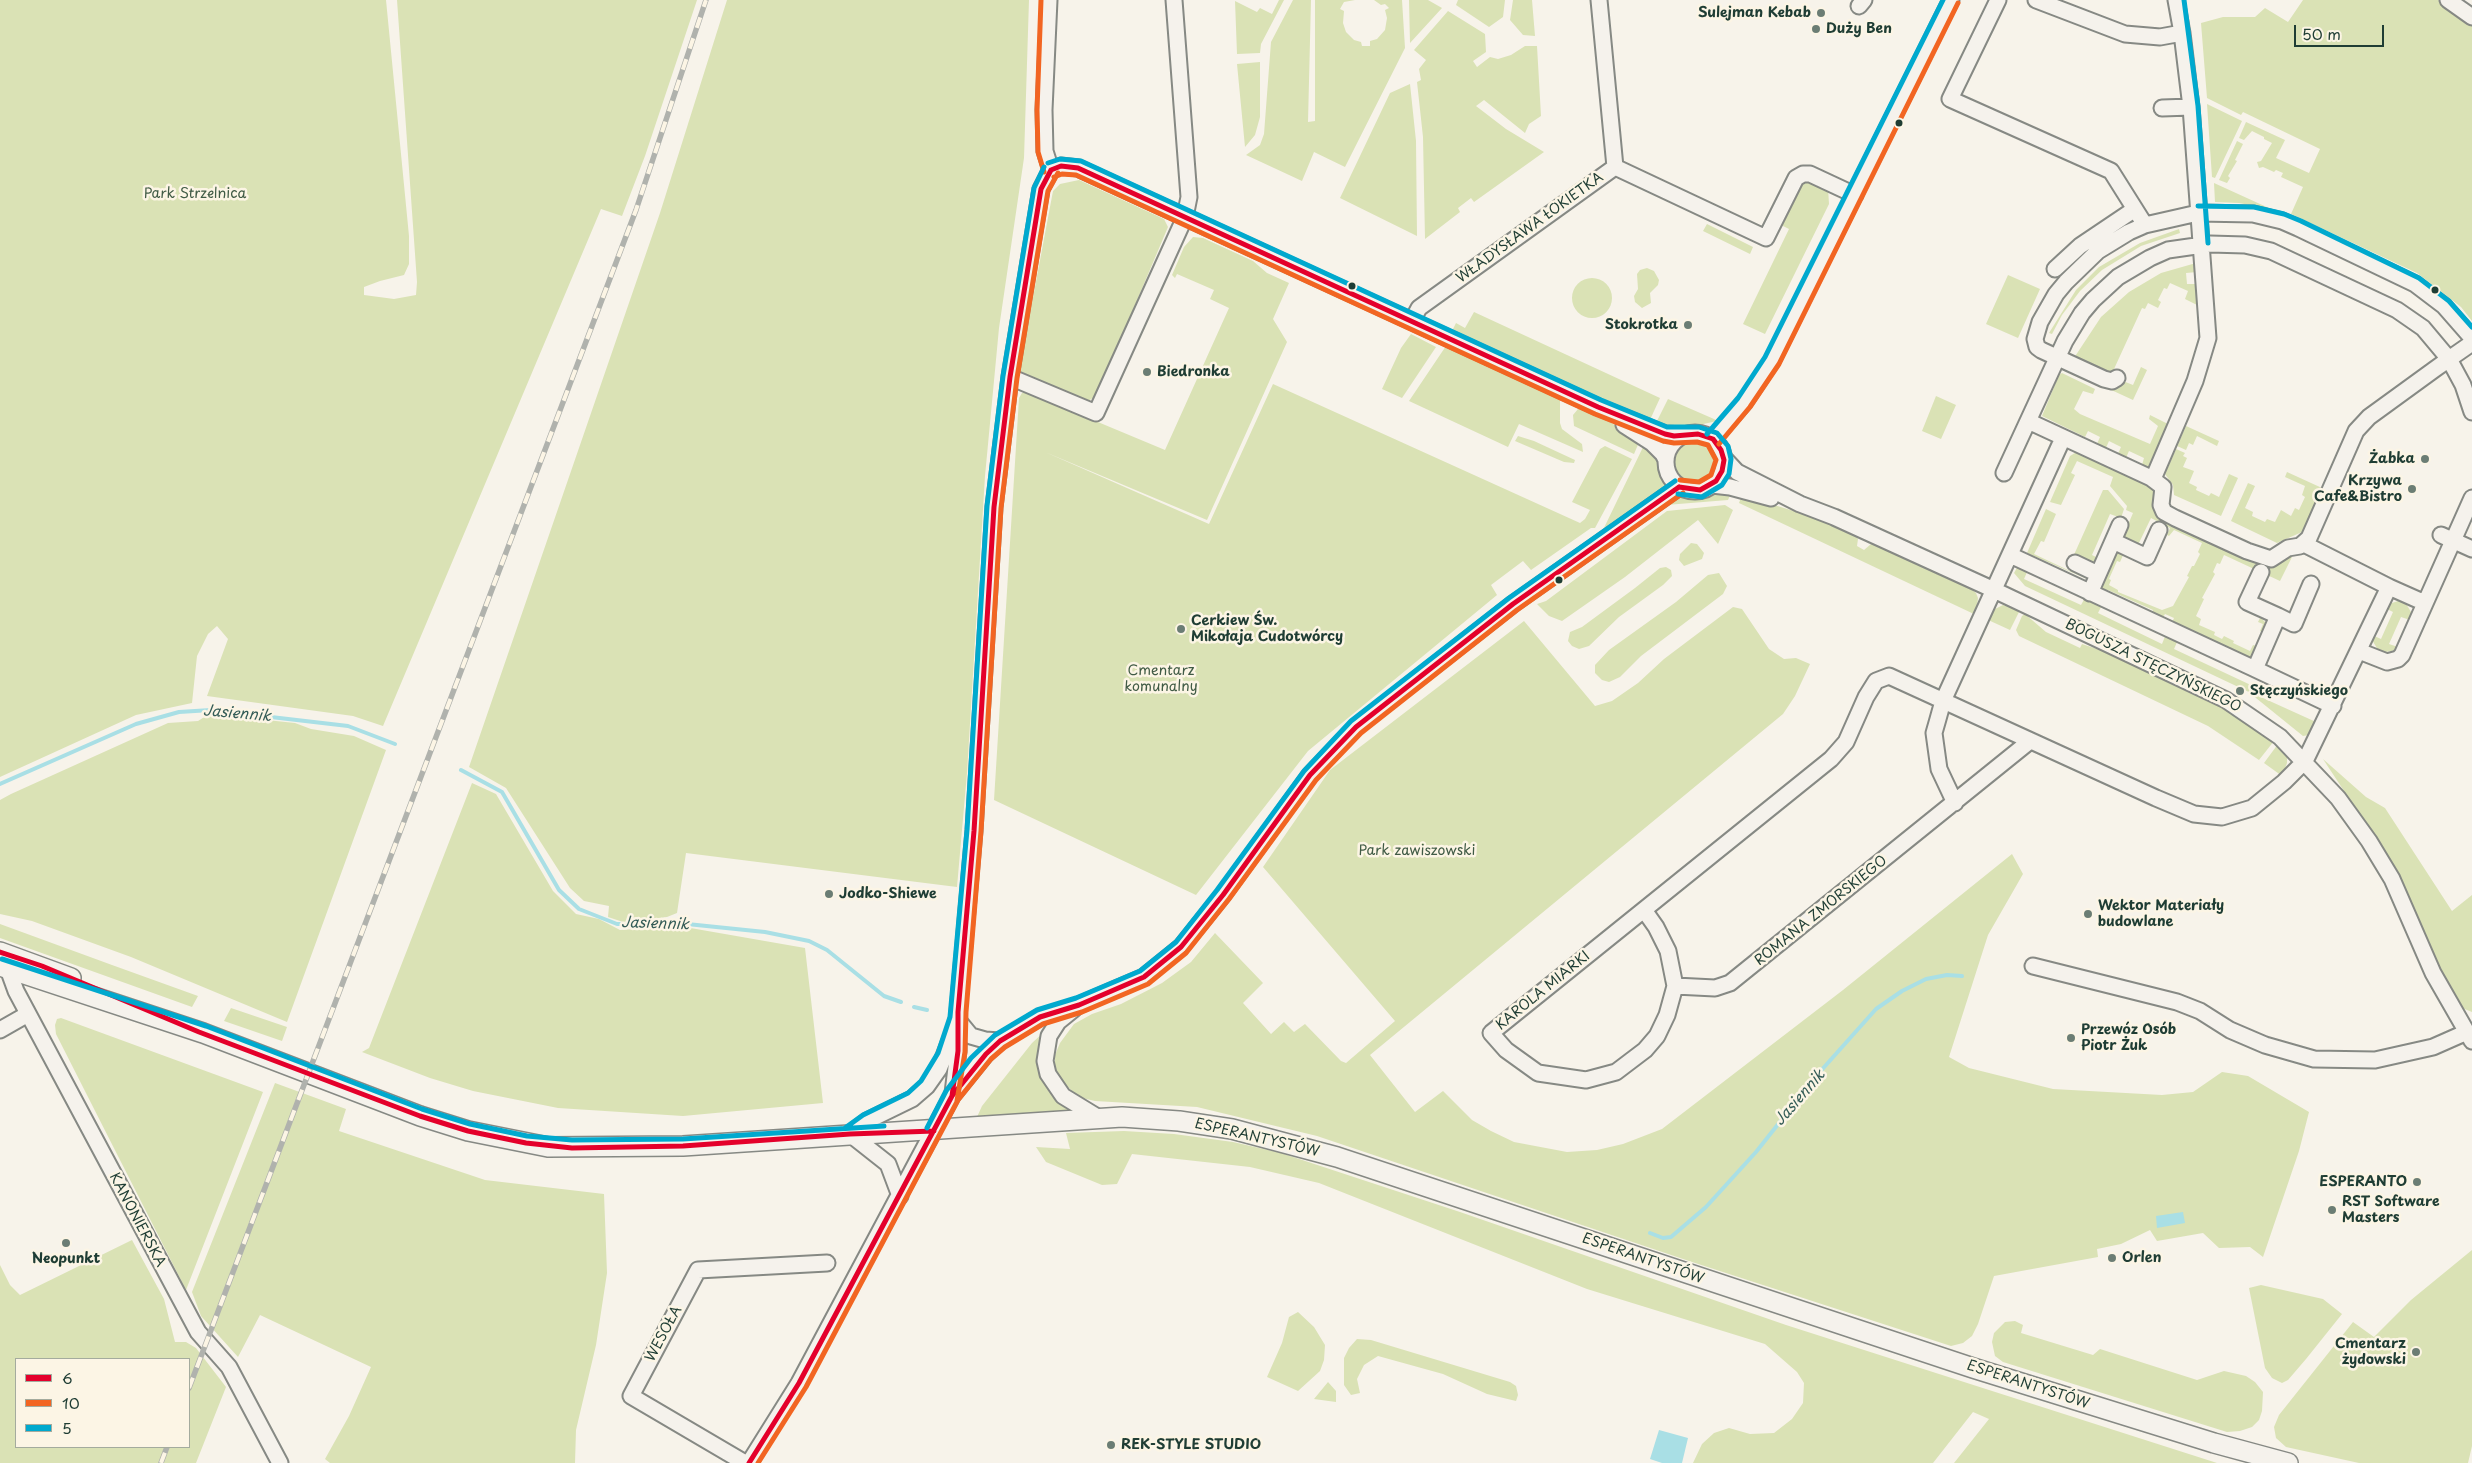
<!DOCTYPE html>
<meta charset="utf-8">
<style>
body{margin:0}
#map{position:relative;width:2472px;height:1463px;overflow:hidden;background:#f7f3ea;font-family:"Playpen Sans",sans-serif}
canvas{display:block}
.legend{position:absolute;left:15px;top:1358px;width:175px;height:90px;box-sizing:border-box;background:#fcf5e5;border:1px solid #a4ab9e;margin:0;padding:6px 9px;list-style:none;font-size:15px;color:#1f3d34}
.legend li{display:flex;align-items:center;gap:10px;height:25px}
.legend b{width:25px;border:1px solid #a4ab9e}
.scale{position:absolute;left:2294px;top:25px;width:90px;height:22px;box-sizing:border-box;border:2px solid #1f3d34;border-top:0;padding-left:6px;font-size:15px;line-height:18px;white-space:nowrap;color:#1f3d34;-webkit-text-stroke:4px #fcf5e5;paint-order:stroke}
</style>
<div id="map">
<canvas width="2472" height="1463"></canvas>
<ul class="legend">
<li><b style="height:6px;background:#e4002b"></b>6</li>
<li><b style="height:6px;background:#f26522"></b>10</li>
<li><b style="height:6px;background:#00a9ce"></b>5</li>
</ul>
<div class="scale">50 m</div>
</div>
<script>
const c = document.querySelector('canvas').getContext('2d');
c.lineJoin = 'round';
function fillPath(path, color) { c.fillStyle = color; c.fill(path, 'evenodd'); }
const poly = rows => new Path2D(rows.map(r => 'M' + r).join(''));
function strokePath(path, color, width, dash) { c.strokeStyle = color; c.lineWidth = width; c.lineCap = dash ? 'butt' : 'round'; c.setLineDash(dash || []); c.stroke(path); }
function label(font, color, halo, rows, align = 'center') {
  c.font = font + ' "Playpen Sans",sans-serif'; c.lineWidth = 5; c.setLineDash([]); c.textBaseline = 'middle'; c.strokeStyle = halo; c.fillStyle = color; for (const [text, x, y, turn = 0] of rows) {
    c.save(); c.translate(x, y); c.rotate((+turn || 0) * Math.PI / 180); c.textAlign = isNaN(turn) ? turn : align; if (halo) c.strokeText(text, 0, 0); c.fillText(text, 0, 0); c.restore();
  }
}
const green = poly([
 [0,0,386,0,409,236,409,264,404,275,380,281,364,287,364,295,394,299,416,295,417,282,397,0,697,0,645,156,622,216,601,209,383,726,353,716,207,696,228,639,217,626,208,634,197,656,192,703,136,715,0,777],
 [727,0,1029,0,1024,158,999,328,985,476,967,773,957,887,686,853,677,913,667,917,623,922,608,917,609,906,584,901,570,888,506,788,469,767,660,213],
 [1279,0,1284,0,1261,44,1260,53,1237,54,1235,1,1257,12,1260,8,1272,14],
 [1293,0,1311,0,1308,122,1315,121,1315,0,1355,0,1344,2,1340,9,1344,11,1343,23,1346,32,1354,40,1361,42,1362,46,1370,46,1370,41,1377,39,1385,30,1387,18,1385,10,1389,8,1385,4,1381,5,1374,0,1402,0,1405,48,1345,167,1314,152,1302,181,1246,155,1260,145,1264,134,1271,42],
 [1409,0,1428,0,1442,8,1410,43],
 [1458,0,1505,0,1503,17,1489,27,1456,5],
 [1513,0,1532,0,1535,36,1523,35,1510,20],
 [2303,0,2438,0,2472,23,2472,321,2461,307,2417,273,2291,214,2303,187,2281,177,2283,173,2276,170,2274,172,2263,167,2259,168,2257,162,2261,161,2272,143,2264,139,2264,137,2252,131,2244,140,2239,138,2246,122,2285,140,2276,158,2309,173,2320,149,2243,112,2241,115,2207,98,2201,23,2223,17,2255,17,2265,8,2288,22],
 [1448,11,1485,34,1486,52,1473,61,1477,67,1490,57,1498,59,1511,55,1525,46,1537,46,1541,116,1529,124,1525,133,1484,100,1476,106,1506,129,1544,152,1474,202,1471,198,1458,208,1460,212,1425,239,1423,137,1417,82,1421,80,1419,69,1426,60,1414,50],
 [1260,62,1260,117,1255,135,1245,147,1237,64],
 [1410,84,1416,141,1417,236,1340,198,1390,93],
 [2207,104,2242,121,2215,178,2212,177],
 [2237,141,2243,144,2235,160,2237,161,2228,176,2230,178,2227,183,2219,180],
 [1079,180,1164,219,1168,227,1097,395,1087,402,1019,372,1053,191,1060,184],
 [1805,180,1828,188,1829,204,1765,334,1743,324,1789,229,1779,224,1799,184],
 [2214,183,2271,209,2239,203,2215,202],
 [1707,224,1753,247,1750,254,1703,231],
 [2179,229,2180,233,2141,246,2102,270,2080,291,2062,315,2052,334,2049,333,2076,290,2099,267,2140,243],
 [1193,237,1203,238,1253,261,1267,273,1289,283,1273,319,1287,342,1207,520,1045,452,1209,524,1273,384,1580,523,1585,519,1590,510,1572,502,1600,449,1605,446,1632,459,1595,528,1591,528,1531,570,1523,561,1491,585,1497,595,1308,751,1196,895,994,800,1019,398,1022,393,1026,392,1165,450,1229,308,1210,299,1214,290,1177,274,1175,278,1172,275,1184,247],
 [2196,263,2197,272,2186,273,2187,284,2197,284,2199,306,2185,299,2188,291,2170,283,2167,289,2164,288,2158,300,2161,302,2158,308,2148,303,2145,309,2142,308,2114,369,2117,371,2114,377,2072,361,2101,317,2129,292,2161,273],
 [1647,268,1654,271,1659,280,1658,285,1650,293,1651,303,1642,308,1635,302,1634,296,1638,289,1637,274,1640,270],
 [2008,275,2040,289,2018,338,1986,324],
 '1572 298a20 20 0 1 1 40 0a20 20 0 1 1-40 0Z',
 [1474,312,1660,398,1649,422,1455,333,1453,329,1456,323,1465,328],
 [1411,334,1436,347,1402,398,1382,389,1401,348],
 [1446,346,1556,395,1560,399,1560,423,1562,429,1582,444,1583,452,1519,424,1508,447,1409,401],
 [2141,367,2147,370,2133,400,2107,388,2114,387,2123,381,2133,385],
 [2062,373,2095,389,2093,394,2083,391,2074,409,2080,414,2150,444,2158,426,2149,419,2150,415,2168,424,2149,468,2142,465,2144,458,2129,451,2125,460,2117,456,2121,447,2109,441,2105,450,2096,446,2100,437,2088,431,2085,437,2042,416,2059,375],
 [1936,396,1956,405,1941,439,1922,431],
 [1668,399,1714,419,1717,421,1676,430,1655,425],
 [1578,409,1588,409,1640,440,1634,454,1574,426,1573,415],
 [2186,426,2219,441,2217,446,2197,436,2193,445,2189,443,2186,450,2177,446],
 [1518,436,1534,441,1575,460,1574,463,1564,462,1515,441],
 '1674 462a21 21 0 1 1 42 0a21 21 0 1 1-42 0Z',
 [1645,443,1657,458,1659,471,1667,488,1624,519,1602,532],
 [2176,449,2185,453,2183,456,2187,458,2183,467,2194,471,2189,483,2197,487,2196,490,2209,496,2211,493,2219,497,2229,474,2238,478,2221,516,2174,495,2173,485,2165,474],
 [2078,451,2155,487,2157,500,2267,564,2294,553,2280,581,2224,555,2220,564,2217,563,2213,572,2215,574,2202,598,2204,599,2196,616,2201,619,2199,625,2215,632,2214,635,2222,639,2224,636,2234,641,2233,643,2250,651,2253,645,2257,646,2263,633,2260,631,2263,624,2258,622,2260,618,2262,619,2266,623,2267,633,2252,660,2170,627,2174,618,2165,614,2160,622,2150,618,2153,610,2108,590,2105,596,2098,592,2113,558,2120,551,2124,553,2120,562,2117,561,2109,579,2111,580,2109,585,2118,590,2118,592,2162,610,2173,606,2189,577,2187,576,2192,566,2194,566,2200,554,2198,552,2202,543,2174,530,2169,536,2167,535,2170,528,2151,518,2137,547,2125,538,2124,534,2133,513,2126,510,2127,506,2110,486,2113,477,2077,461,2071,473,2075,475,2061,505,2050,502,2070,456],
 [2287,472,2322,488,2302,532,2277,543,2231,521,2248,483,2255,486,2245,508,2253,512,2252,516,2265,522,2267,519,2275,522,2281,510,2291,516,2295,508,2299,510,2305,497,2302,495,2305,486,2285,477],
 [2103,490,2108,490,2124,509,2121,518,2110,514,2092,555,2102,560,2096,567,2073,557],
 [1718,492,1731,493,1728,500,1666,505,1612,544,1608,542,1673,498,1699,498],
 [1742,495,1826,521,1854,533,1858,539,1857,546,1864,550,1871,544,1876,544,1967,585,1976,593,1978,598,1976,615,1739,503],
 [1725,505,1733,510,1718,544,1698,520,1625,577,1562,621,1549,616,1537,604,1546,601,1667,511],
 [2046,509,2056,514,2044,542,2041,541,2034,554,2070,571,2072,568,2089,578,2087,579,2027,553],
 [1691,543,1697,544,1704,553,1702,559,1684,566,1679,560,1680,554],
 [2018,566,2028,570,2024,579,2081,605,2086,596,2102,605,2098,613,2162,644,2166,634,2178,640,2174,649,2255,687,2252,693,2316,722,2309,735,2303,736,2251,694,2251,693,2025,586,2014,573],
 [1666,567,1671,570,1672,576,1663,585,1619,617,1589,646,1579,649,1572,646,1568,641,1570,632,1582,627,1635,588,1660,568],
 [1719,573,1727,586,1723,594,1641,656,1620,677,1609,682,1602,680,1595,673,1595,665,1609,650,1676,602,1708,575],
 [2401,600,2405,602,2411,612,2410,620,2401,617,2389,644,2398,647,2397,650,2380,653,2372,640,2372,635,2381,639,2393,612,2385,608,2386,605],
 [2003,605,2020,610,2010,630,1986,619,1991,611],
 [1733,607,1742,609,1769,649,1784,659,1796,658,1810,664,1795,696,1783,714,1370,1055,1415,1112,1443,1091,1472,1120,1491,1131,1514,1142,1567,1152,1597,1150,1623,1144,1662,1129,1843,990,2012,854,2023,874,1988,935,1949,1057,1969,1068,2053,1089,2162,1095,2193,1092,2222,1072,2248,1076,2309,1112,2299,1151,2263,1257,2250,1247,2219,1248,2203,1233,2157,1241,2150,1230,2121,1244,2097,1249,2098,1257,1994,1276,1978,1324,1972,1336,1963,1343,1951,1346,1689,1261,1317,1136,1197,1107,1095,1101,1078,1097,1059,1078,1055,1069,1055,1055,1060,1043,1074,1024,1092,1014,1121,1004,1162,983,1191,962,1215,933,1263,983,1243,1003,1271,1034,1284,1022,1294,1032,1305,1024,1341,1061,1346,1063,1395,1021,1263,867,1330,770,1524,621,1595,706,1612,701,1638,683,1664,659],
 [2025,614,2046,632,2080,648,2082,644,2115,655,2217,703,2274,741,2259,760,2208,726,2019,636,2016,630,2022,616],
 [209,714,295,723,311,729,354,736,386,750,287,1022,131,957,32,921,0,914,0,800,11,794,168,723,198,721],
 [2278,744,2287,757,2287,763,2282,776,2264,763],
 [2323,759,2366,797,2385,808,2452,911,2472,895,2472,1012,2462,1008,2444,979,2371,832],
 [472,783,496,794,553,891,576,914,599,919,620,930,679,926,805,948,823,1103,683,1116,558,1108,473,1091,430,1078,362,1052,369,1048],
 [0,924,112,965,198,996,192,1007,0,938],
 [231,1008,287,1027,282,1041,224,1021],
 [61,1018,263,1092,186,1290,56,1034,55,1025,57,1019],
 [1045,1031,1039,1059,1043,1081,1056,1097,1074,1111,977,1117,982,1106,1032,1043],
 [275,1083,346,1109,339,1131,485,1180,604,1194,607,1273,596,1345,576,1430,575,1463,330,1463,325,1459,349,1416,371,1367,260,1315,238,1357,201,1316,192,1292],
 [1124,1131,1174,1134,1233,1142,1281,1153,1460,1212,1786,1325,2217,1463,1954,1463,1989,1419,1973,1412,1933,1463,1693,1463,1702,1444,1714,1433,1729,1428,1750,1434,1774,1433,1792,1419,1803,1403,1804,1383,1797,1372,1765,1344,1587,1289,1319,1183,1250,1167,1132,1154,1117,1184,1102,1185,1046,1162,1036,1147,1070,1149,1066,1133],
 [132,1240,164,1299,175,1342,186,1342,196,1348,226,1387,196,1463,0,1463,0,1265,10,1285,20,1295],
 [189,1359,189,1447,16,1447,16,1359],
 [2472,1250,2472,1446,2468,1463,2359,1463,2286,1447,2276,1438,2274,1427,2279,1415,2353,1322,2374,1337,2411,1300],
 [2261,1285,2323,1299,2342,1314,2306,1359,2288,1380,2282,1383,2272,1378,2265,1368,2249,1288],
 [1298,1312,1314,1327,1325,1345,1324,1360,1320,1371,1298,1391,1267,1377,1282,1343,1289,1317],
 [2015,1321,2023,1325,2021,1333,2093,1355,2100,1349,2197,1380,2224,1371,2246,1376,2255,1382,2263,1392,2262,1411,2259,1420,2252,1427,2240,1431,2227,1432,2003,1362,1995,1356,1992,1342,1994,1333,2005,1322],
 [1357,1339,1371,1340,1510,1382,1516,1386,1518,1395,1516,1401,1487,1394,1443,1374,1378,1356,1364,1365,1357,1379,1360,1393,1351,1395,1344,1385,1344,1358,1349,1348],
 [1328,1382,1336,1391,1336,1402,1314,1399]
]);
const water = poly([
 [2183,1212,2185,1223,2157,1228,2156,1216],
 [1659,1430,1688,1438,1682,1463,1662,1463,1650,1459]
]);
const stream = poly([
 [461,770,502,792,559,890,579,909,617,924,687,924,765,932,809,941,827,950,884,996,901,1002],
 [0,784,136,724,179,712,211,710,348,726,395,744],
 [914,1007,927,1010],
 [1650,1233,1663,1238,1671,1237,1706,1207,1756,1152,1818,1074,1876,1009,1902,991,1926,979,1947,975,1962,976]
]);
const minor = poly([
 [1049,0,1044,110,1045,151,1051,170],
 [1998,0,1950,99,2111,171,2145,225],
 [2036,0,2125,34,2160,37,2182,33],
 [2448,0,2472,17],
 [1859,6,1864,0],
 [2162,108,2191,107],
 [1615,167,1766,238,1796,178,1803,174,1810,174,1855,195],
 [1051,170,1061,166,1078,168,1598,407,1665,434,1684,435],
 [2055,269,2080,246,2135,209],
 [1412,321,1419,308,1615,167,1599,0],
 [2472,343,2449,359,2435,369,2369,417,2356,431,2309,538,2300,546,2288,548,2271,559,2247,551,2175,518,2164,512,2161,505,2163,487,2151,478,2028,421,2065,341,2082,313,2093,300,2118,277,2150,258,2168,250,2210,244,2245,245,2271,251,2397,310,2423,328,2449,359,2463,385,2472,412],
 [1010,377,1096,413,1185,217,1189,197,1174,0],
 [2117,378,2112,381,2104,379,2041,350,2037,347,2035,339,2040,322,2056,294,2066,282,2098,251,2129,232,2145,225,2198,213,2253,214,2282,221,2298,228,2415,284,2444,306,2472,338],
 [1624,425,1652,443,1663,454,1666,460],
 '1666 462a29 29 0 1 1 58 0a29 29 0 1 1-58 0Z',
 [1713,439,1744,403,1772,361,1951,0],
 [1723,457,1737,472,1800,504,1834,517,1994,590,2226,700,2280,737,2338,798,2369,841,2392,879,2433,973,2472,1041],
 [2004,473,2028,421],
 [2153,479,2195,381,2208,338,2191,107,2182,33,2176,0],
 [1712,485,1730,487,1771,498],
 [2441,535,2472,549],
 [2113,541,2147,557,2159,530],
 [2304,544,2389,587],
 [2010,555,2255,669,2278,616,2247,602,2261,572],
 [2075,563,2098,574],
 [2090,593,2120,525],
 [2278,616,2294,624,2311,584],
 [2359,651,2387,662,2398,659,2402,655,2472,498],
 [2255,669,2333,706],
 [1955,803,1939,769,1934,733,1938,719,1943,701,2063,438],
 [1644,910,1656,927,1668,951,1675,986,1667,1015,1657,1036,1645,1050,1616,1072,1586,1080,1538,1073,1506,1050,1491,1033,1831,759,1846,742,1866,697,1876,681,1889,676,2156,798,2194,814,2222,817,2252,808,2284,782,2305,761,2389,587,2425,603],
 [2033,966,2177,1002,2200,1011,2230,1030,2265,1045,2314,1059,2375,1060,2433,1047,2467,1032],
 [8,969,16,991,198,1332,229,1367,280,1463],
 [1675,986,1715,988,1730,983,2030,741],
 [1074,1009,1058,1022,1049,1036,1045,1061,1048,1074,1063,1096,1099,1118],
 [957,1019,971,1036,985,1040,1000,1041],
 [0,1030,28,1014],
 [953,1093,958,1051,958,1012,974,831,994,507,1010,377,1041,189,1051,170],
 [900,1196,888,1164,850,1134,867,1121,912,1099,927,1086,939,1069,955,1028],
 [745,1463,631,1396,698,1270,827,1263],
 [749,1463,799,1383,952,1096,986,1054,1000,1041,1040,1017,1079,1005,1144,977,1181,947,1223,895,1310,775,1356,727,1513,604,1679,487]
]);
const major = poly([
 [0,952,71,978],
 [0,966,203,1033,420,1116,468,1131,548,1147,683,1146,1122,1117,1179,1121,1232,1129,1337,1157,1973,1368,2214,1443,2288,1463]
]);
const rail = poly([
 [189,1388,636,210,706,0],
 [161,1463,167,1447]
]);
const bus1 = poly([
 [1051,170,1061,166,1078,168,1598,407,1665,434,1674,436,1698,434,1713,439,1721,450,1724,460,1722,471,1716,481,1700,490,1679,487],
 [0,952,42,966,199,1032,420,1116,468,1131,526,1143,572,1148,683,1146,850,1134,934,1131],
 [952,1096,958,1051,958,1012,974,831,994,507,1010,377,1041,189,1051,170],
 [749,1463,799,1383,952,1096,986,1054,1000,1041,1040,1017,1079,1005,1144,977,1181,947,1223,895,1310,775,1356,727,1513,604,1679,487]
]);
const bus2 = poly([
 [1041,0,1037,110,1038,152,1044,172],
 [1054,177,1062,174,1076,175,1595,414,1663,441,1674,443,1697,442,1708,445,1716,460,1711,475,1699,482,1680,480],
 [1719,444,1750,407,1779,364,1958,3],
 [957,1101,965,1052,966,1012,981,831,1001,508,1017,378,1048,191,1058,173],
 [758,1463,806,1387,958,1100,991,1059,1005,1047,1043,1024,1082,1012,1148,984,1186,953,1229,899,1316,780,1361,733,1517,610,1683,493]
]);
const bus3 = poly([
 [2184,0,2198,106,2208,243],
 [1048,163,1060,159,1081,161,1601,400,1667,427,1699,427,1717,433,1728,446,1731,459,1729,474,1722,485,1702,497,1678,494],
 [2198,206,2254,207,2284,214,2301,221,2419,278,2449,301,2472,327],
 [1707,434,1738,398,1765,357,1943,0],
 [2,959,206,1026,422,1109,470,1124,527,1136,572,1140,683,1139,884,1126],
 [845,1128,863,1115,908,1093,921,1081,938,1053,950,1017,967,830,987,506,1003,376,1034,188,1044,167],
 [927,1128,946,1091,971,1058,995,1035,1037,1010,1076,998,1140,971,1176,942,1217,890,1304,771,1351,721,1509,598,1675,481]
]);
const markers = [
 [1821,13,5,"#6b7d74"],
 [1816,29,5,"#6b7d74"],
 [1899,123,4.5,"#1f3d34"],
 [1352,286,4.5,"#1f3d34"],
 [2435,290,4.5,"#1f3d34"],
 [1688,325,5,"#6b7d74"],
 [1147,372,5,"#6b7d74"],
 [2425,459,5,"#6b7d74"],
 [2412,489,5,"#6b7d74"],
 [1559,580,4.5,"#1f3d34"],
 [1181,629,5,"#6b7d74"],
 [2240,691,5,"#6b7d74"],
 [829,894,5,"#6b7d74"],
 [2088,914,5,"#6b7d74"],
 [2071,1038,5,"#6b7d74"],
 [2417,1182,5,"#6b7d74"],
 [2332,1210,5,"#6b7d74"],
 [66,1243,5,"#6b7d74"],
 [2112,1258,5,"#6b7d74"],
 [2416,1352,5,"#6b7d74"],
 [1111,1445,5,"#6b7d74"]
];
const poiNames = [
 ["Sulejman Kebab",1811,13,"right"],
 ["Duży Ben",1826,29],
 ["Stokrotka",1678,325,"right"],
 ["Biedronka",1157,372],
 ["Żabka",2415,459,"right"],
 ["Krzywa",2402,481,"right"],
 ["Cafe&Bistro",2402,497,"right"],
 ["Cerkiew Św.",1191,621],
 ["Mikołaja Cudotwórcy",1191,637],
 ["Stęczyńskiego",2250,691],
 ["Jodko-Shiewe",839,894],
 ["Wektor Materiały",2098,906],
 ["budowlane",2098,922],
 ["Przewóz Osób",2081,1030],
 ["Piotr Żuk",2081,1046],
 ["ESPERANTO",2407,1182,"right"],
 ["RST Software",2342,1202],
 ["Masters",2342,1218],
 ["Orlen",2122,1258],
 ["Neopunkt",66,1259,"center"],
 ["Cmentarz",2406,1344,"right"],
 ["żydowski",2406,1360,"right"],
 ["REK-STYLE STUDIO",1121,1445]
];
const parkNames = [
 ["Park Strzelnica",195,194],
 ["Cmentarz",1161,671],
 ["komunalny",1161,687],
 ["Park zawiszowski",1417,851]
];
const streetNames = [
 ["WŁADYSŁAWA ŁOKIETKA",1530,228,-36],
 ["BOGUSZA STĘCZYŃSKIEGO",2153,666,26],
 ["ROMANA ZMORSKIEGO",1821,911,-39],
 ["KAROLA MIARKI",1543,991,-39],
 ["ESPERANTYSTÓW",1257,1138,13],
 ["KANONIERSKA",137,1220,62],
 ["ESPERANTYSTÓW",1643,1259,19],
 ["WESOŁA",664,1334,-62],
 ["ESPERANTYSTÓW",2028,1385,18]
];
const waterNames = [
 ["Jasiennik",237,714,5],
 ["Jasiennik",655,924,2],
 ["Jasiennik",1800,1098,-49]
];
fillPath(green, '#dae2b5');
fillPath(water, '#a9dfe5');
strokePath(stream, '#a9dfe5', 4);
strokePath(minor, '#868984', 19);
strokePath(major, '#868984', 22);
strokePath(minor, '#f5f2ec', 15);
strokePath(major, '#f5f2ec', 19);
strokePath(rail, '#b0b2ad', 5.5);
strokePath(rail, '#fcf5e5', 4, [11]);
strokePath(bus1, '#e4002b', 5);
strokePath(bus2, '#f26522', 5);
strokePath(bus3, '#00a9ce', 5);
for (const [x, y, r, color] of markers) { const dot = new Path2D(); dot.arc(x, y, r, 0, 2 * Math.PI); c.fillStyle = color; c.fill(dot); strokePath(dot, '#fcf5e5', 2); }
label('bold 14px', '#1f3d34', '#fcf5e5', poiNames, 'left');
label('14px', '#405b45', '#fcf5e5', parkNames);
label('14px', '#1f3d34', '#fcf5e5', streetNames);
label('italic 15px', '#345c57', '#fcf5e5', waterNames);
</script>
